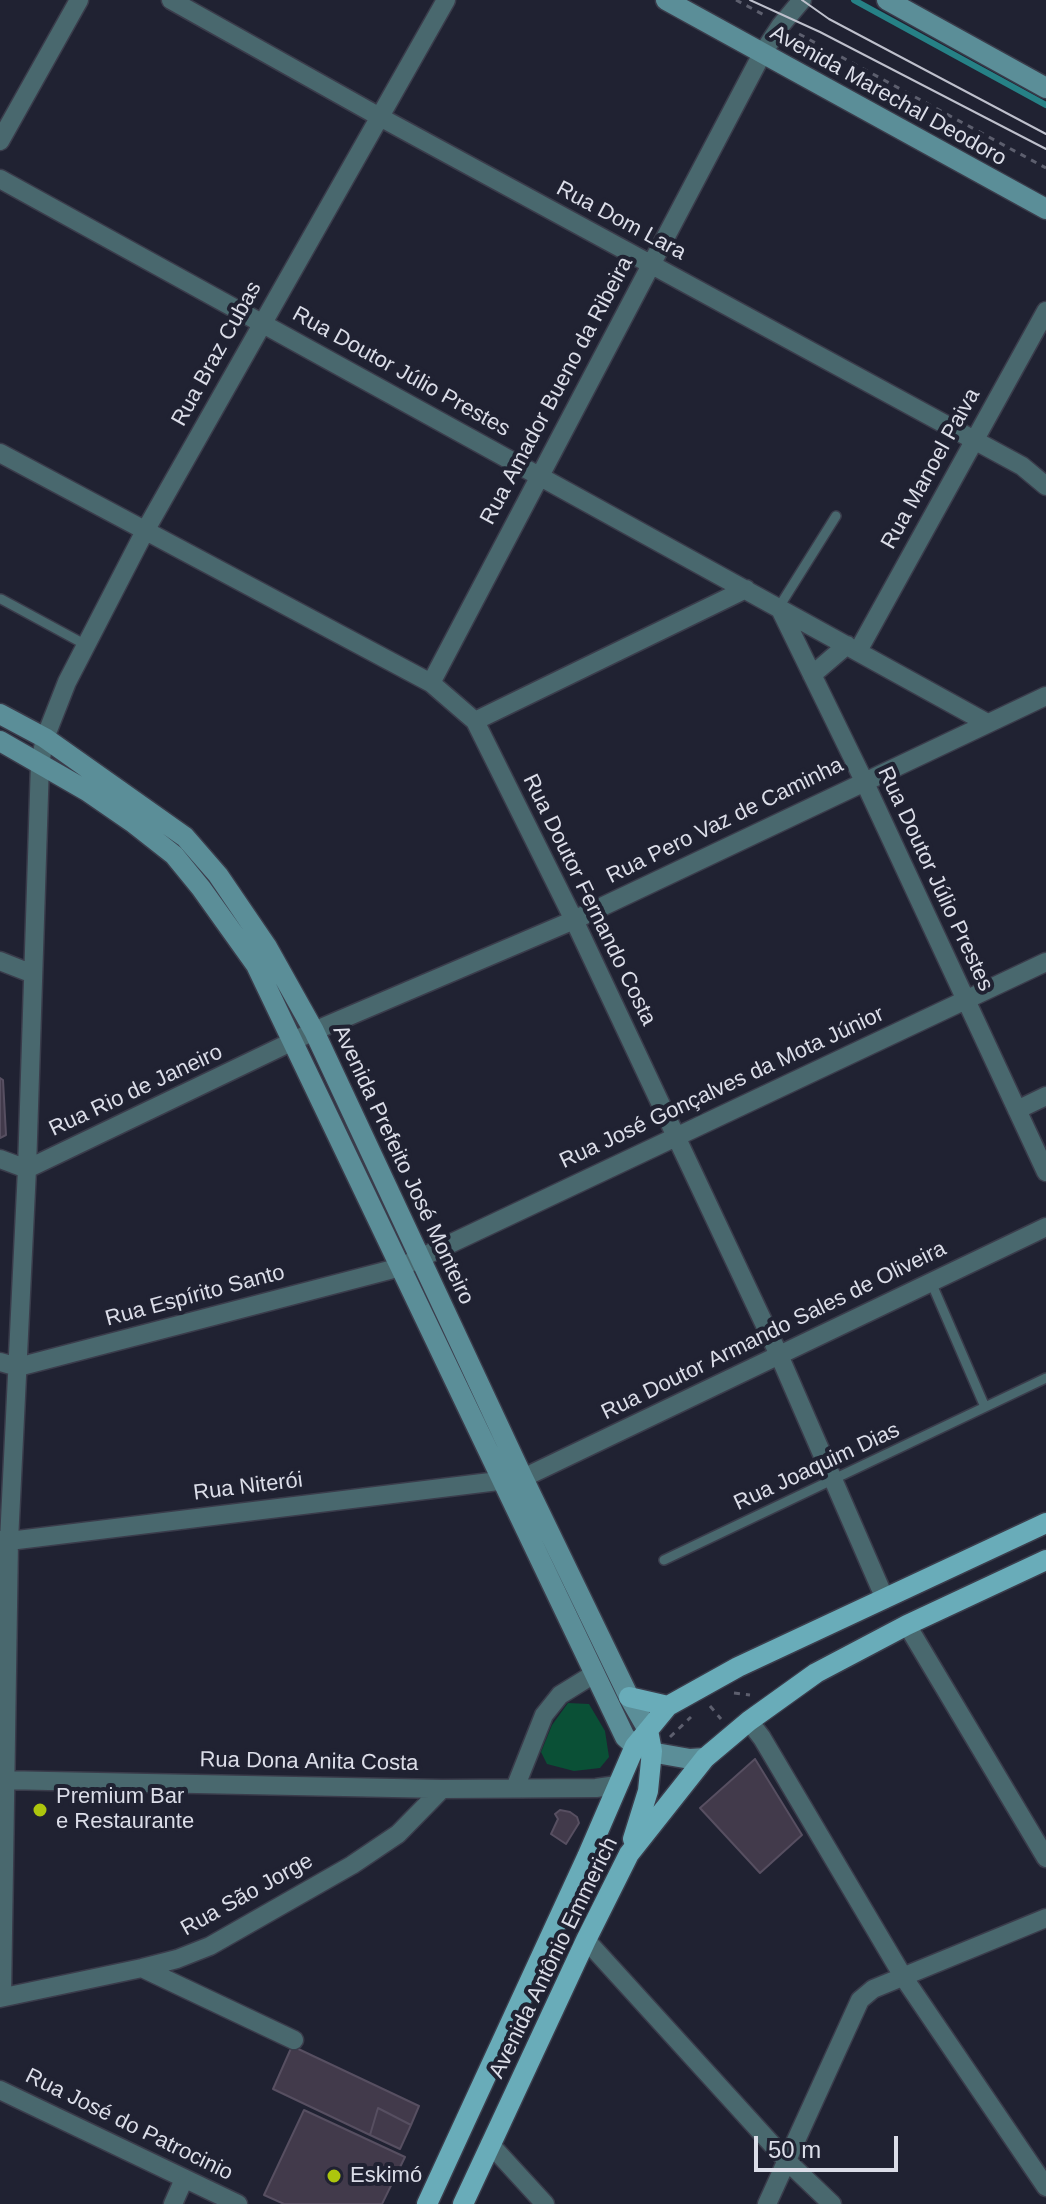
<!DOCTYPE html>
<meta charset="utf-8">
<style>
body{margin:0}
#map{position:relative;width:1046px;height:2204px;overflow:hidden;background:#202232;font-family:Arial,sans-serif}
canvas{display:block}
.scale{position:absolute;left:754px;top:2136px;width:144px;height:36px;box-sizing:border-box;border:4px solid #dbdde8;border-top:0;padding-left:10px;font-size:24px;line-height:28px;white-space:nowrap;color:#dbdde8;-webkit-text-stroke:6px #202232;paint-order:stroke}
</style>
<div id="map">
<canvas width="1046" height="2204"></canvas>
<div class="scale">50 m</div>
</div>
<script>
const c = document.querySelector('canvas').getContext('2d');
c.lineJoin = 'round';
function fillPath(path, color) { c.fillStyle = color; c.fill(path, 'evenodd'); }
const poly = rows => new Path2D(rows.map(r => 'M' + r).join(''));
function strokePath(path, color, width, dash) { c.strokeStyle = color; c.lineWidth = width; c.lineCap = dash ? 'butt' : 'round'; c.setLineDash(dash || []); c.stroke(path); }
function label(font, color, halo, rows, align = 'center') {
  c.font = font + ' Arial,sans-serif'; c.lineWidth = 8; c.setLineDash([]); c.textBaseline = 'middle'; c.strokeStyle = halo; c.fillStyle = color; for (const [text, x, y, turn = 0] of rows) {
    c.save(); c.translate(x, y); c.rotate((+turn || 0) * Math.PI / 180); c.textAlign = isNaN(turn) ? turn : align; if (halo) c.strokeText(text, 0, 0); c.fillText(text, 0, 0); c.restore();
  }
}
const green = poly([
 [568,1703,589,1704,605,1731,609,1757,600,1768,574,1771,547,1764,541,1752,552,1725]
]);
const stream = poly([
 [854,0,1046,105]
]);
const building = poly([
 [0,1078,3,1080,6,1135,0,1138,0,1078],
 [755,1759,802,1835,760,1873,700,1808,755,1759],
 [560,1810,570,1812,577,1817,579,1823,566,1844,551,1834,558,1819,555,1814,560,1810],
 [292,2046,419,2106,411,2125,378,2108,370,2135,273,2089,292,2046],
 [378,2108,411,2125,400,2149,370,2135,378,2108],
 [304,2110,405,2157,382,2204,284,2204,264,2195,304,2110]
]);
const path = poly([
 [736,0,764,15],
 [799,34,1046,168],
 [734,1693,750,1695],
 [710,1706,721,1719],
 [670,1737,691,1717]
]);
const lane = poly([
 [1,599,86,645],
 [779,607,836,516],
 [931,1282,985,1407],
 [664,1560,1046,1378]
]);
const street = poly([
 [171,0,378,116,974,440,1022,466,1046,486],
 [0,141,79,0],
 [0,179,987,723],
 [0,453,431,683,475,721,574,920,779,1355,885,1599],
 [779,607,864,781,1046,1172],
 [858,651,1046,311],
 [812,675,847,645],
 [431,683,762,54,781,25,802,0],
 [475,721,746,589],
 [0,961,33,974],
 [1017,1110,1046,1096],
 [0,1159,27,1169,314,1031,574,920,1046,696],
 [0,1362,18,1367,401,1267,1046,962],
 [0,1540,9,1541,523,1478,1046,1227],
 [907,1625,1046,1858],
 [749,1721,762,1738,904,1978,1046,2187],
 [0,1780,442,1789,596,1788,617,1785],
 [515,1788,544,1715,560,1695,594,1674],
 [586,1940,788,2162,832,2204],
 [142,1968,294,2040],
 [2,1997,9,1541,27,1169,40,763,45,738,67,682,145,531,446,0],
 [0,1998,142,1968,177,1959,210,1946,352,1865,398,1834,442,1789],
 [0,2090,238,2204],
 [490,2144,545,2204],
 [173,2204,184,2179],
 [767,2204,860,2000,873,1989,1046,1918]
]);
const secondary = poly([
 [666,0,1046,209],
 [887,0,1046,88],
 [0,714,45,738,185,837,218,875,267,947,314,1031,523,1478,629,1697,648,1730],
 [0,741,87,791,132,822,174,855,201,888,256,965,625,1737,635,1746,656,1753,690,1759,705,1758]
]);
const primary = poly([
 [629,1697,668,1706],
 [633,1839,648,1791,652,1751,648,1730],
 [427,2204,587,1857,635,1746,668,1706,738,1667,1046,1523],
 [463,2204,586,1940,629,1854,705,1758,749,1721,816,1673,907,1625,1046,1560]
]);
const tram = poly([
 [750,0,820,32,1046,149],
 [802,0,829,19,1046,134]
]);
const markers = [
 [40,1810,8,"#adc60d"],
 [334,2176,8,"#adc60d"]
];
const streetNames = [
 ["Avenida Marechal Deodoro",888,96,29],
 ["Rua Dom Lara",621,221,28],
 ["Rua Braz Cubas",217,354,-61],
 ["Rua Doutor Júlio Prestes",401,372,29],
 ["Rua Amador Bueno da Ribeira",557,391,-62],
 ["Rua Manoel Paiva",931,469,-61],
 ["Rua Pero Vaz de Caminha",725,821,-26],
 ["Rua Doutor Júlio Prestes",935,879,65],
 ["Rua Doutor Fernando Costa",589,900,64],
 ["Rua José Gonçalves da Mota Júnior",722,1088,-25],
 ["Rua Rio de Janeiro",136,1091,-25],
 ["Avenida Prefeito José Monteiro",403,1165,65],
 ["Rua Espírito Santo",195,1296,-15],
 ["Rua Doutor Armando Sales de Oliveira",774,1331,-26],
 ["Rua Joaquim Dias",817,1467,-25],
 ["Rua Niterói",248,1487,-7],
 ["Rua Dona Anita Costa",309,1762,1],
 ["Rua São Jorge",247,1895,-29],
 ["Avenida Antônio Emmerich",554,1958,-64],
 ["Rua José do Patrocinio",129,2125,26]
];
const poiNames = [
 ["Premium Bar",56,1797],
 ["e Restaurante",56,1822],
 ["Eskimó",350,2176]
];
fillPath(green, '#0a5036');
strokePath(stream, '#268186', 6);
fillPath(building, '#423a4b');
strokePath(building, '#574f61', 2);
strokePath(lane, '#3a3c4b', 12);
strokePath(street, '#3a3c4b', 21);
strokePath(secondary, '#3a3c4b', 23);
strokePath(primary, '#3a3c4b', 23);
strokePath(path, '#5d5f6e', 3, [6, 6]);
strokePath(lane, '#49686e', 9);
strokePath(street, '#49686e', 18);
strokePath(secondary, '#5b8e98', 20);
strokePath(primary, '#69acb9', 20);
strokePath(tram, '#bec0cc', 2);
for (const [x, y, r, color] of markers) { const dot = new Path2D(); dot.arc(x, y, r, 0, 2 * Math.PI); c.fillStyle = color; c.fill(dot); strokePath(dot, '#202232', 3); }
label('22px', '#dbdde8', '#202232', streetNames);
label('22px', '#dbdde8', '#202232', poiNames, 'left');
</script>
